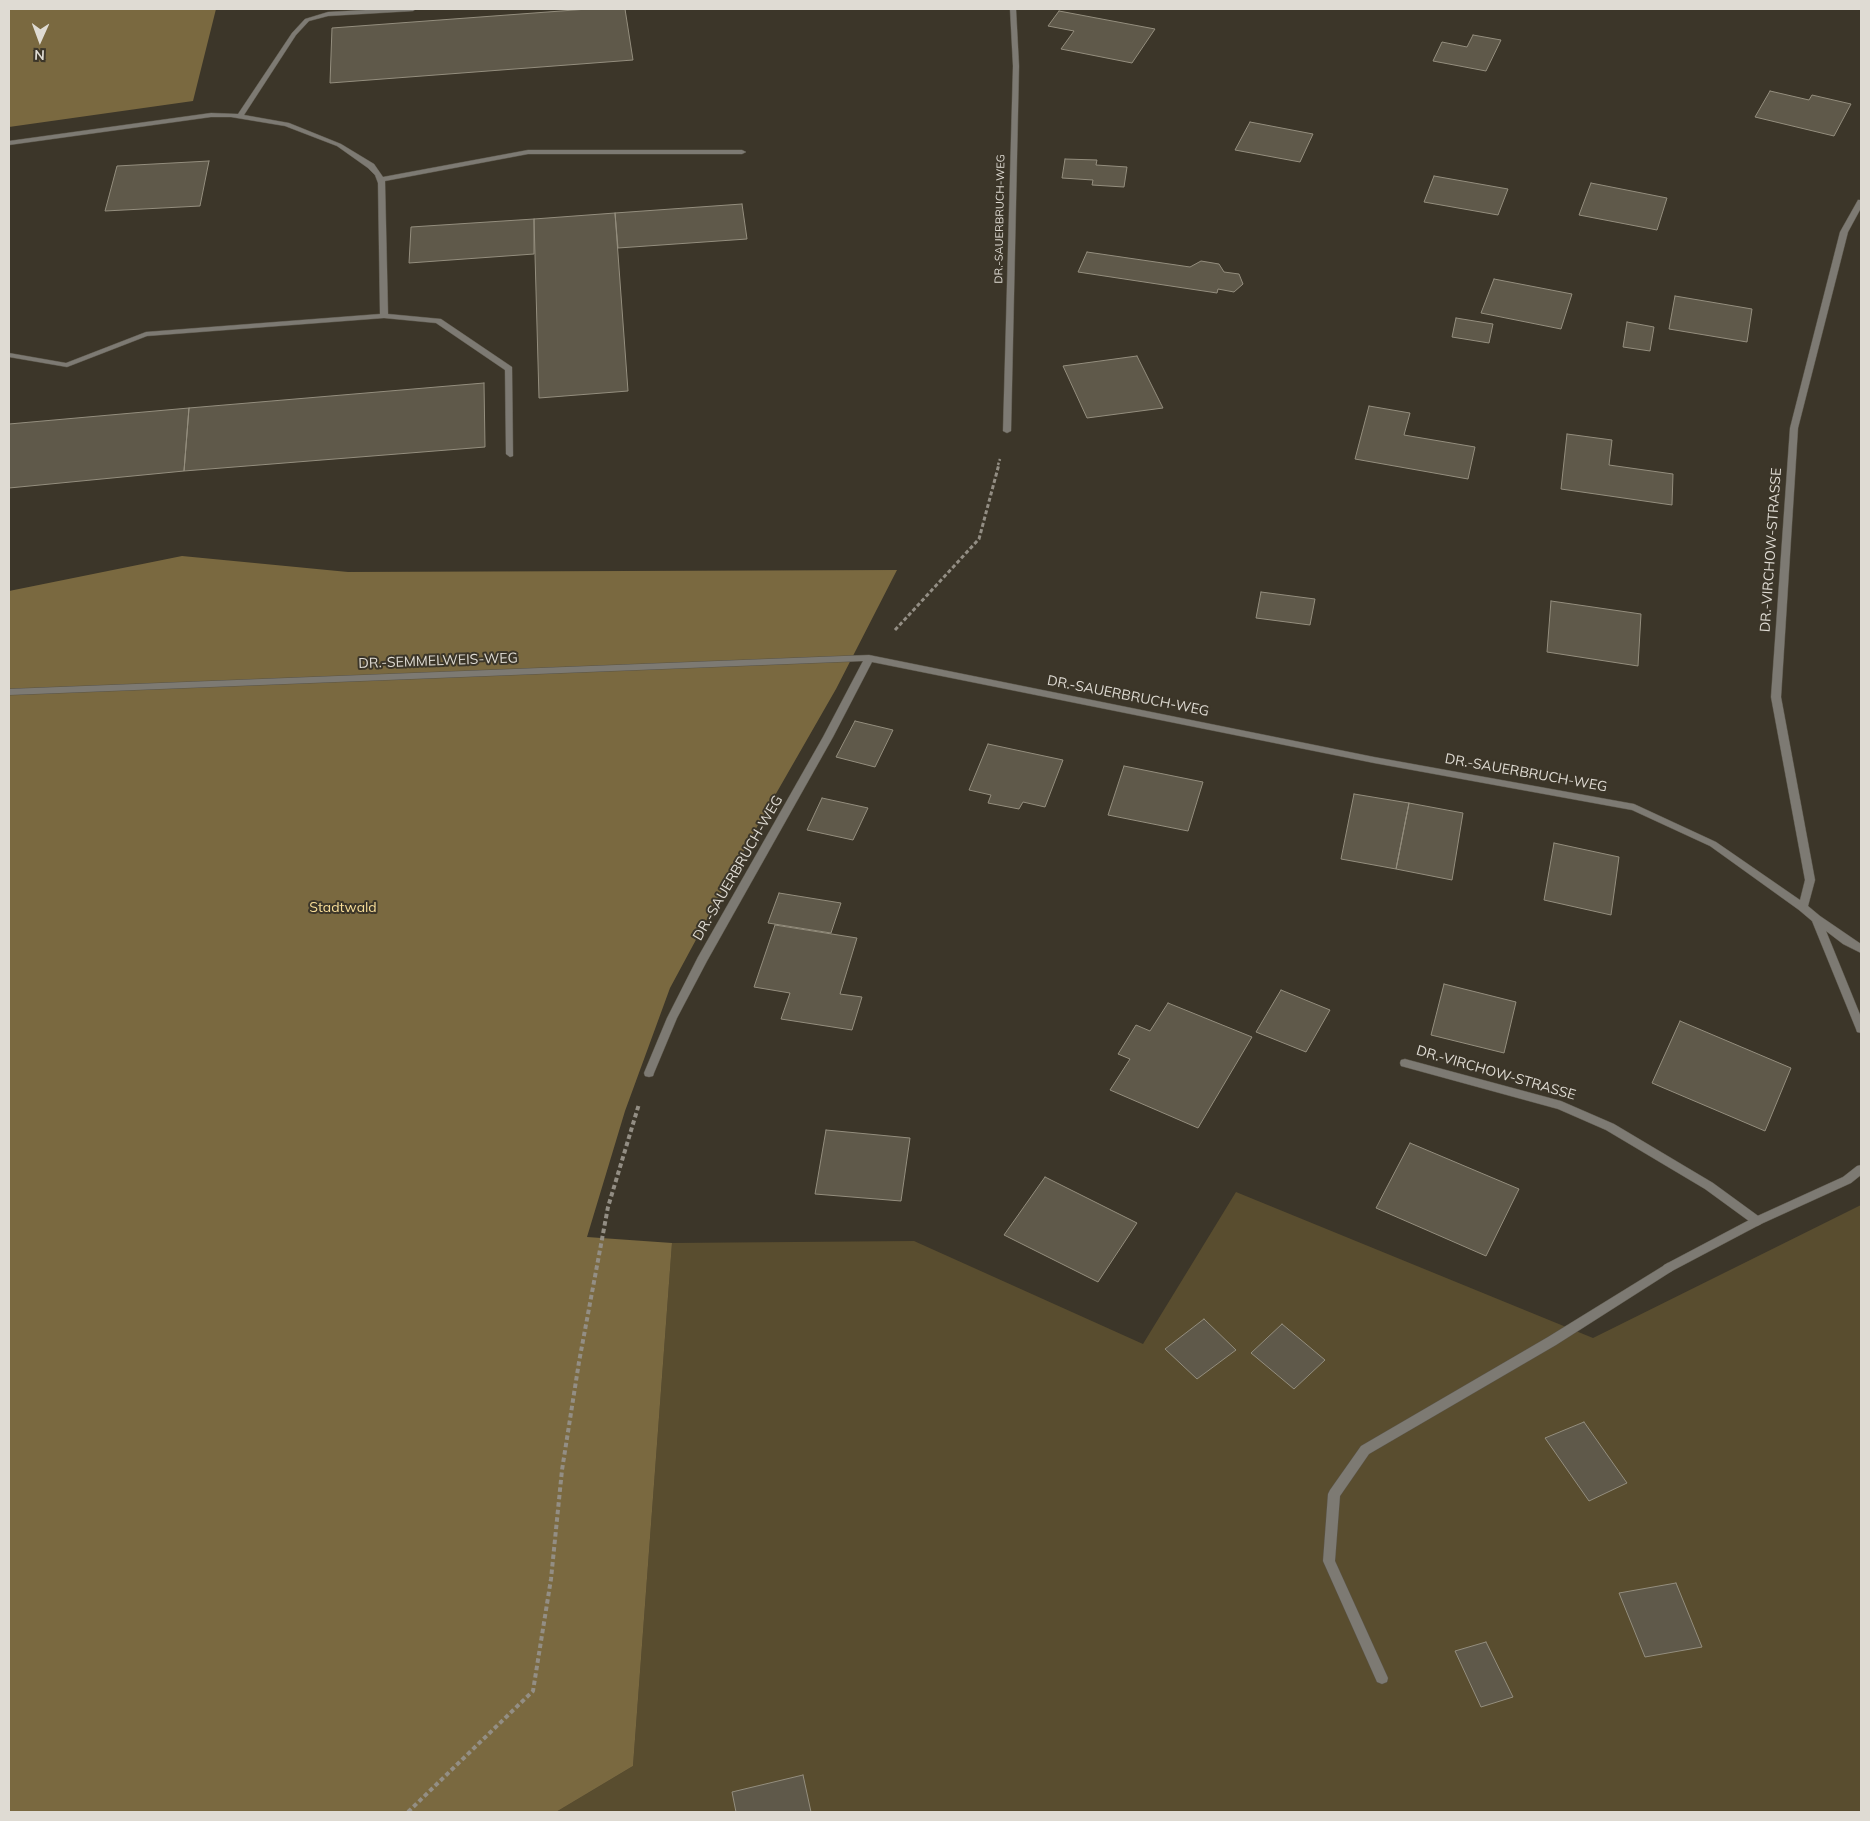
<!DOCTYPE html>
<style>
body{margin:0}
#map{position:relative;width:1870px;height:1821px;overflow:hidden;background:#3c3629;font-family:Mulish,sans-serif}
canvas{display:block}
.frame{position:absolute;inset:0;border:10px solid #dfdbd3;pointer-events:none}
.north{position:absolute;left:15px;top:15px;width:50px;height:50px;-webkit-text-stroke:4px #3c3629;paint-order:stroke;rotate:182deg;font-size:14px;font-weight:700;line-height:20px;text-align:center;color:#dfdbd3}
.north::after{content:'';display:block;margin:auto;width:18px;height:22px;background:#dfdbd3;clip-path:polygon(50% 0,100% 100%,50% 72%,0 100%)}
</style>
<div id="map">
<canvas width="1870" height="1821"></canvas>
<div class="frame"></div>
<div class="north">N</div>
</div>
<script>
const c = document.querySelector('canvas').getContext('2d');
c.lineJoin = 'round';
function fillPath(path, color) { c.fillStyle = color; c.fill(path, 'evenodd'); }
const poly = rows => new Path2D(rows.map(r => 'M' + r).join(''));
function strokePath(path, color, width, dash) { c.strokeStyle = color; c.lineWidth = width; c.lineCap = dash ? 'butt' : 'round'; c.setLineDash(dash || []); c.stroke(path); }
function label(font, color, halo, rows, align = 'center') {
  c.font = font + ' Mulish,sans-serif'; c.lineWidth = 4; c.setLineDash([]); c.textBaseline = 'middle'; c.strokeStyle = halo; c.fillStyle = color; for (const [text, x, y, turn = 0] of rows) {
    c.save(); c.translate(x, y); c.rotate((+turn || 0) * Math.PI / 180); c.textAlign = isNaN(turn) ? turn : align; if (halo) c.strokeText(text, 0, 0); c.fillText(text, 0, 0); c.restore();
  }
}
const green = poly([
 [1236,1192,1593,1338,1861,1205,1861,1812,556,1812,633,1766,672,1243,914,1241,1143,1344]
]);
const forest = poly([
 [9,9,216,9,193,101,9,127],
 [182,556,348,572,897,570,836,689,754,832,670,988,625,1111,587,1237,672,1243,633,1766,556,1812,9,1812,9,591]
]);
const building = poly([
 [588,9,625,9,633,60,330,83,332,28,588,9],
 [1059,11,1155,29,1132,63,1061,49,1074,31,1048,26,1059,11],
 [1473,35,1501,40,1486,71,1433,61,1442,42,1467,47,1473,35],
 [1770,91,1809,100,1812,95,1851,104,1834,136,1755,117,1770,91],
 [1250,122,1313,134,1300,162,1235,150,1250,122],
 [1065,159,1097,160,1096,165,1127,167,1124,187,1092,185,1093,180,1062,178,1065,159],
 [209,161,200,206,105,211,117,166,209,161],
 [1434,176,1508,189,1498,215,1424,202,1434,176],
 [1591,183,1667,198,1657,230,1579,215,1591,183],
 [742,204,747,239,618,248,615,213,742,204],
 [615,213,628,391,539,398,534,219,615,213],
 [534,219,534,254,409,263,411,227,534,219],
 [1087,252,1190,267,1201,261,1219,264,1224,272,1239,274,1243,284,1234,292,1218,289,1217,293,1078,272,1087,252],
 [1494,279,1572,294,1561,329,1481,313,1494,279],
 [1675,296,1752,309,1747,342,1669,329,1675,296],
 [1456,318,1493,324,1489,343,1452,337,1456,318],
 [1627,322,1654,327,1650,351,1623,347,1627,322],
 [1137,356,1163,408,1087,418,1063,366,1137,356],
 [484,383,485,447,184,471,189,408,484,383],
 [1369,406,1410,413,1404,435,1475,447,1468,479,1355,459,1369,406],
 [189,408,184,471,9,488,9,424,189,408],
 [1567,434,1612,440,1609,465,1673,474,1672,505,1561,489,1567,434],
 [1261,592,1315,599,1310,625,1256,618,1261,592],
 [1551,601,1641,614,1638,666,1547,652,1551,601],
 [855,721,893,730,875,767,836,757,855,721],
 [988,744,1063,760,1045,807,1023,802,1019,809,988,803,991,795,969,790,988,744],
 [1124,766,1203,782,1188,831,1108,815,1124,766],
 [1354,794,1409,803,1396,869,1341,859,1354,794],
 [822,798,868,808,853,840,807,830,822,798],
 [1409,803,1463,813,1452,880,1396,869,1409,803],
 [1554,843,1619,857,1611,915,1544,900,1554,843],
 [779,893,841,903,831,933,768,923,779,893],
 [775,925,857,938,840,994,862,997,852,1030,781,1019,790,993,754,987,775,925],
 [1444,984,1516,1002,1504,1053,1431,1035,1444,984],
 [1281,990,1330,1010,1306,1052,1256,1032,1281,990],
 [1168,1003,1252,1037,1198,1128,1110,1090,1130,1059,1118,1054,1136,1025,1150,1031,1168,1003],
 [1680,1021,1791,1068,1765,1131,1652,1083,1680,1021],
 [826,1130,910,1138,901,1201,815,1194,826,1130],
 [1410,1143,1519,1189,1486,1256,1376,1208,1410,1143],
 [1045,1177,1137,1223,1098,1282,1004,1235,1045,1177],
 [1204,1319,1236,1350,1197,1379,1165,1349,1204,1319],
 [1282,1324,1325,1360,1294,1389,1251,1353,1282,1324],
 [1584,1422,1627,1483,1589,1501,1545,1438,1584,1422],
 [1676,1583,1702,1647,1645,1657,1619,1593,1676,1583],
 [1486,1642,1513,1697,1481,1707,1455,1651,1486,1642],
 [803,1775,811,1812,736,1812,732,1792,803,1775]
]);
const pathFar2 = poly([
 [998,465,1000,459]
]);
const pathFar1 = poly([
 [895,630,979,539,999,464]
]);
const path = poly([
 [408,1812,533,1691,551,1579,562,1470,579,1362,608,1207,639,1104]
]);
const service = poly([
 [384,9,416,9,413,11,328,16,309,21,296,35,244,115,289,123,341,144,374,164,383,177,528,150,742,150,746,152,742,154,528,154,385,181,388,314,441,319,512,367,513,456,510,457,506,454,505,370,436,323,384,318,147,336,67,367,9,357,9,353,66,363,146,332,380,314,378,183,375,175,368,168,337,146,285,126,231,117,211,117,9,145,9,141,211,113,238,114,292,33,305,19,328,12,384,9],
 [1405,1059,1561,1101,1614,1124,1713,1183,1761,1218,1763,1221,1761,1224,1757,1226,1753,1224,1705,1189,1606,1130,1558,1109,1401,1066,1400,1063,1401,1060,1405,1059],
 [1668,1263,1672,1265,1674,1268,1672,1271,1556,1345,1369,1454,1340,1496,1335,1561,1388,1678,1387,1682,1382,1684,1377,1682,1323,1561,1328,1494,1330,1490,1361,1446,1548,1337,1668,1263]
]);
const minor = poly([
 [1010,9,1016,9,1019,66,1011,431,1007,433,1003,431,1013,66,1010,9],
 [1858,200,1861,200,1861,208,1848,232,1798,428,1781,697,1815,880,1808,906,1820,916,1861,944,1861,953,1843,944,1826,931,1861,1017,1861,1033,1857,1032,1856,1029,1812,921,1799,910,1710,846,1632,810,1374,763,872,662,833,737,707,961,677,1018,654,1073,653,1076,649,1077,645,1076,644,1073,667,1018,698,957,823,737,863,661,9,695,9,689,869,655,1374,757,1634,804,1716,842,1800,900,1805,880,1771,697,1790,428,1840,232,1858,200],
 [1861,1165,1861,1175,1851,1183,1761,1224,1672,1271,1668,1273,1664,1271,1662,1268,1664,1265,1753,1218,1843,1177,1857,1166,1861,1165]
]);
const farStreetnames = [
 ["DR.-SAUERBRUCH-WEG",1000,219,-89]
];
const streetNames = [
 ["DR.-VIRCHOW-STRASSE",1771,550,-86],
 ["DR.-SEMMELWEIS-WEG",438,661,-2],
 ["DR.-SAUERBRUCH-WEG",1128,696,11],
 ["DR.-SAUERBRUCH-WEG",1526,773,10],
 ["DR.-SAUERBRUCH-WEG",738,868,-60],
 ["DR.-VIRCHOW-STRASSE",1496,1073,16]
];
const parkNames = [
 ["Stadtwald",343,908]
];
fillPath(green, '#594d2f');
fillPath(forest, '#7a6940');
fillPath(building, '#5f594a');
strokePath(building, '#948e7e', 1);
strokePath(service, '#595448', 1);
strokePath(minor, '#595448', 1);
strokePath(pathFar2, '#938e84', 2.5, [2.5, 2]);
strokePath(pathFar1, '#938e84', 3, [4, 2.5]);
strokePath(path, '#938e84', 4, [4.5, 3]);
fillPath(service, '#7d7a73');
fillPath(minor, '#7d7a73');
label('11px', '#dfdbd3', '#3c3629', farStreetnames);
label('14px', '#dfdbd3', '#3c3629', streetNames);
label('14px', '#f9de98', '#3c3629', parkNames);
</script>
